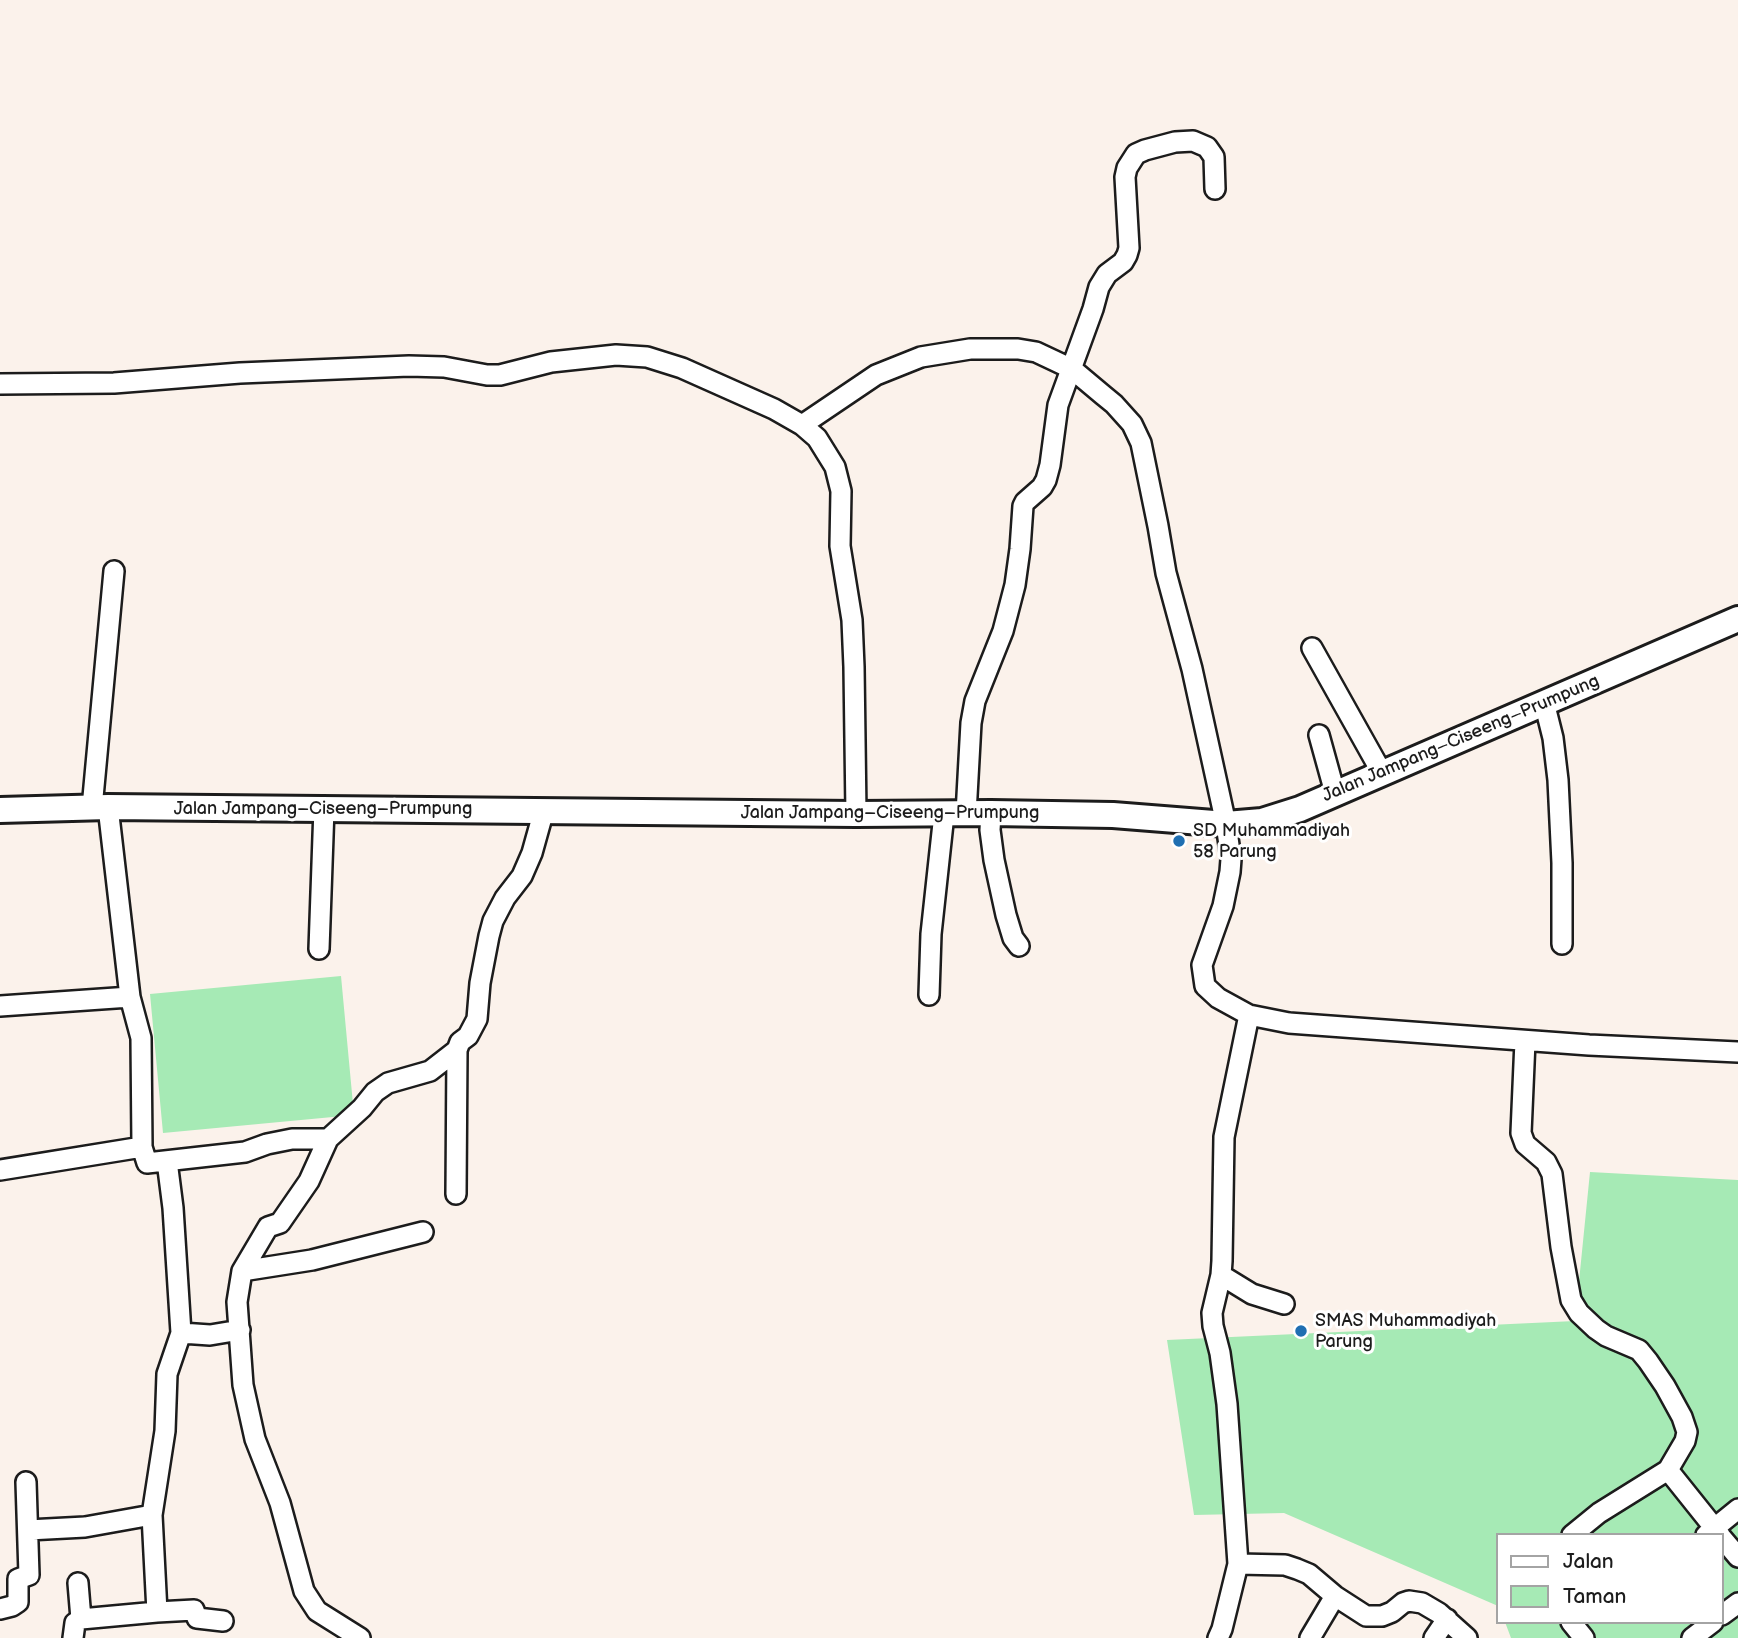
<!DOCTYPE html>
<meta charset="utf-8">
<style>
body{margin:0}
#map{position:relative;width:1738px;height:1638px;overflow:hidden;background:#fbf2eb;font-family:"Balsamiq Sans",sans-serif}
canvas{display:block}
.legend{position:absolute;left:1496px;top:1533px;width:228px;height:91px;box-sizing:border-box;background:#fff;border:2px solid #a4a4a4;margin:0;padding:9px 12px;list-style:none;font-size:21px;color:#1c1c1c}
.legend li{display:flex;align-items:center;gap:14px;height:35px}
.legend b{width:35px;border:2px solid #a4a4a4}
</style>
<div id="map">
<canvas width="1738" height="1638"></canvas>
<ul class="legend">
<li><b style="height:9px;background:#fff"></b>Jalan</li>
<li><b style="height:19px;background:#a6eab5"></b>Taman</li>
</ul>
</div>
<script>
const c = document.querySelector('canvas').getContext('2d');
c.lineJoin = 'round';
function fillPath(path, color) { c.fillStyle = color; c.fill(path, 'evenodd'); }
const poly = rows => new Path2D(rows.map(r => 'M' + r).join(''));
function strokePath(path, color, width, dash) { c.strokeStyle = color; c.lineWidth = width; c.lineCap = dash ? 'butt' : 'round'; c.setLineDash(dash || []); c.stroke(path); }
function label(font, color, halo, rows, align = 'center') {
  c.font = font + ' "Balsamiq Sans",sans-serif'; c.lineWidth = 6; c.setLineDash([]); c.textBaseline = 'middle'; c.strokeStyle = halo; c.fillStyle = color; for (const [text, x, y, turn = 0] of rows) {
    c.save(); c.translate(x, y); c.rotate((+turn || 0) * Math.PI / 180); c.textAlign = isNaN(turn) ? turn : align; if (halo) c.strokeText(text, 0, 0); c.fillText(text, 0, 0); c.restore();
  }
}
const green = poly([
 [341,976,354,1115,163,1133,150,994],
 [1590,1172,1738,1180,1738,1638,1511,1638,1505,1622,1722,1622,1722,1535,1498,1535,1498,1606,1284,1513,1194,1515,1167,1340,1575,1321]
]);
const minor = poly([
 [0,384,114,383,240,373,409,366,444,367,487,375,500,375,551,362,616,355,647,357,682,368,774,409,802,425,817,438,835,467,841,491,840,546,852,620,854,667,856,814],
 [802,425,876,375,921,357,970,349,1018,349,1036,352,1053,360,1072,369,1103,395,1114,404,1132,424,1141,443,1158,526,1166,573,1192,669,1226,824,1231,859,1230,872,1223,906,1202,965,1205,986,1218,998,1249,1015,1289,1023,1589,1045,1738,1052],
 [1312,648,1382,773],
 [1544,702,1553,738,1558,780,1562,863,1562,944],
 [1319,735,1335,793],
 [108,807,130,997,141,1038,142,1147,147,1163,245,1152,267,1144,292,1139,328,1139],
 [92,808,114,571],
 [991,813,990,830,994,860,1006,915,1013,938,1019,946],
 [966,814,971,723,975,701,1003,631,1015,585,1020,549,1023,506,1025,502,1042,487,1046,480,1050,465,1058,405,1093,309,1099,287,1107,274,1123,262,1127,255,1129,248,1125,177,1127,168,1136,154,1145,150,1175,142,1193,141,1207,147,1214,157,1215,189],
 [319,949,324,808],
 [929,995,931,934,944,814],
 [0,1006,130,997],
 [1249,1015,1224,1137,1222,1261,1221,1275,1212,1313,1213,1326,1220,1353,1227,1404,1238,1564,1285,1565,1297,1569,1309,1574,1335,1596,1366,1616,1382,1616,1392,1612,1403,1603,1409,1601,1422,1603,1439,1613,1467,1638],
 [1525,1041,1521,1133,1525,1144,1546,1162,1552,1174,1561,1247,1571,1300,1579,1313,1596,1329,1606,1336,1639,1350,1648,1361,1665,1386,1682,1417,1687,1432,1685,1441,1668,1470,1720,1535],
 [167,1161,173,1208,181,1333,167,1374,165,1431,152,1515,157,1612,194,1610,197,1618,223,1621],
 [0,1170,142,1147],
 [456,1194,457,1050],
 [242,1271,312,1260,423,1232],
 [1221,1275,1252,1294,1284,1304],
 [181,1333,210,1335,240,1330],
 [28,1530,85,1527,152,1515],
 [1572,1535,1599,1513,1668,1470],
 [1706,1535,1738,1509],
 [1722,1538,1738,1557],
 [0,1609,12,1606,18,1602,18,1579,29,1575,26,1482],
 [1722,1615,1738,1603],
 [81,1619,157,1612],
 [1571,1622,1584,1638],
 [73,1638,75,1623,81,1619,78,1583],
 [360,1638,317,1611,304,1591,280,1503,255,1439,243,1385,237,1302,242,1271,268,1227,280,1223,309,1181,328,1139,362,1108,375,1092,388,1083,430,1071,457,1050,460,1042,468,1036,477,1019,480,983,489,936,493,921,505,898,522,876,532,853,544,810],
 [1218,1638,1222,1629,1238,1564],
 [1310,1638,1335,1596],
 [1434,1638,1447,1619],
 [1692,1638,1713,1622]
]);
const major = poly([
 [0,810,108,807,856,814,991,813,1113,815,1226,824,1262,821,1300,809,1738,619]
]);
const markers = [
 [1179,841,7,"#1f6fb2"],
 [1301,1331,7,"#1f6fb2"]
];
const streetNames = [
 ["Jalan Jampang–Ciseeng–Prumpung",1461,739,-23],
 ["Jalan Jampang–Ciseeng–Prumpung",323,809],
 ["Jalan Jampang–Ciseeng–Prumpung",890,813]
];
const poiNames = [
 ["SD Muhammadiyah",1193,831],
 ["58 Parung",1193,852],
 ["SMAS Muhammadiyah",1315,1321],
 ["Parung",1315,1342]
];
fillPath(green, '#a6eab5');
strokePath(minor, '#1c1c1c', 24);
strokePath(major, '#1c1c1c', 30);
strokePath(minor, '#fff', 19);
strokePath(major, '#fff', 24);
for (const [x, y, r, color] of markers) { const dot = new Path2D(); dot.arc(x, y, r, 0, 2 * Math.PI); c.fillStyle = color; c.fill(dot); strokePath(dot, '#fff', 2.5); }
label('18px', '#1c1c1c', '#fff', streetNames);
label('18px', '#1c1c1c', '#fff', poiNames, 'left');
</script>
